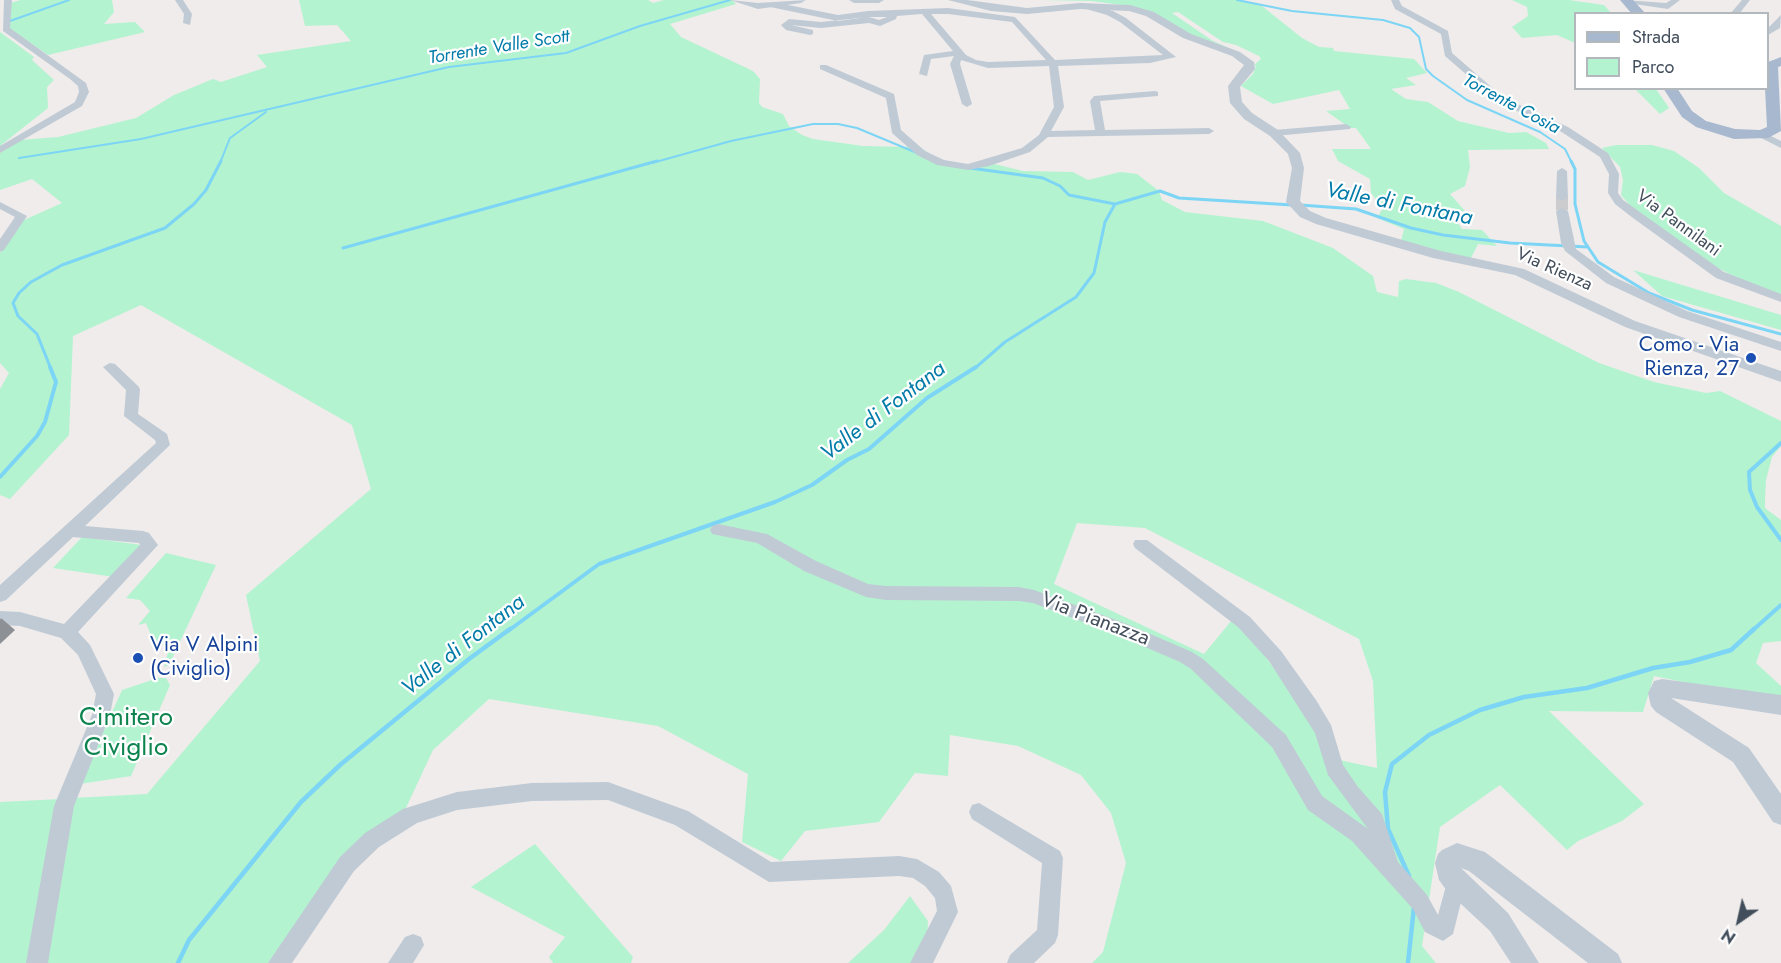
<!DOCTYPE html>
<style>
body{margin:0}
#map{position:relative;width:1781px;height:963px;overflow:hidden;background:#efeceb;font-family:Jost,sans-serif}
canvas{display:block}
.legend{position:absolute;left:1574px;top:12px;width:195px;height:78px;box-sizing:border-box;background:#fff;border:2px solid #b3b8bd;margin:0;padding:8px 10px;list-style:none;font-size:18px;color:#424e5b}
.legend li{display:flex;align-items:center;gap:12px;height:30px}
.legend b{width:30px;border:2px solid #b3b8bd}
.north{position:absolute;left:1709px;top:891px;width:60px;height:60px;-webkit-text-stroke:4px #fff;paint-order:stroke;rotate:214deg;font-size:16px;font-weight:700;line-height:24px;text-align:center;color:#424e5b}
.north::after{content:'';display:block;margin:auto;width:21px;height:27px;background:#424e5b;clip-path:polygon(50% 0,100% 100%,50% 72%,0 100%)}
</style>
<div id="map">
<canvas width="1781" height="963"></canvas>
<ul class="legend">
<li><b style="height:8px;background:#a8b9cf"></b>Strada</li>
<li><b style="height:16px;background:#b4f3d0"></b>Parco</li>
</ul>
<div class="north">N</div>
</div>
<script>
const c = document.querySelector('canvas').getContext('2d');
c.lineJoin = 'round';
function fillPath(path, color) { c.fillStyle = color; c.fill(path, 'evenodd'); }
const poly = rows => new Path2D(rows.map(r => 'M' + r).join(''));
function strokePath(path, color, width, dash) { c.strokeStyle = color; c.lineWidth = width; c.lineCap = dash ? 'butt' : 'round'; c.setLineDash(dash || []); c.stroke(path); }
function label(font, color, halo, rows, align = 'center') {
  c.font = font + ' Jost,sans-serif'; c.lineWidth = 4.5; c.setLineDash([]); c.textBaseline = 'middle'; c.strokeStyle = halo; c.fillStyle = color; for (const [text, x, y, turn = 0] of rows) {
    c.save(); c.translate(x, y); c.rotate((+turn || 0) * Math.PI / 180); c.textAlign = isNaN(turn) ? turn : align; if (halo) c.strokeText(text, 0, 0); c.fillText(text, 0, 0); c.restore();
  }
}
const green = poly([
 [21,0,112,0,114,12,104,24,135,22,145,32,48,55,10,29,7,20,10,3],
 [299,0,648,0,653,3,664,0,732,0,736,4,670,24,681,37,753,71,760,79,759,103,762,107,783,114,789,126,802,135,813,139,863,146,905,147,915,144,943,162,972,165,986,162,1023,171,1073,172,1088,180,1120,172,1137,174,1159,191,1162,200,1185,212,1263,221,1333,248,1373,276,1377,292,1398,297,1399,281,1406,279,1436,283,1459,292,1599,363,1654,382,1706,393,1720,391,1781,421,1781,446,1772,457,1766,480,1765,500,1765,508,1781,520,1781,641,1763,643,1756,663,1781,686,1781,698,1717,689,1654,676,1643,712,1549,711,1644,804,1622,821,1578,841,1567,850,1500,785,1440,827,1422,946,1436,963,1092,963,1103,952,1126,863,1111,813,1081,775,1018,746,950,735,948,776,915,773,879,822,805,831,781,861,742,842,748,774,658,726,489,699,433,750,405,810,270,963,43,963,73,798,147,794,260,661,246,595,371,489,352,425,141,305,73,336,69,435,10,499,0,495,0,389,9,373,0,363,0,253,24,220,62,203,32,179,0,190,0,153,20,140,58,137,136,118,174,95,213,79,221,82,267,67,257,55,351,41,337,25,305,26],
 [1077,523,1145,528,1359,639,1373,681,1377,768,1339,760,1236,615,1204,654,1054,584],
 [1043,0,1240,0,1262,6,1302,38,1319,47,1333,48,1334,51,1414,59,1427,73,1406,78,1416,85,1391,89,1406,99,1428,102,1458,121,1509,133,1526,132,1546,143,1549,149,1468,150,1470,167,1465,186,1450,194,1465,211,1450,212,1462,229,1482,230,1497,246,1478,244,1471,258,1441,253,1401,241,1404,229,1377,218,1383,208,1371,193,1370,179,1338,161,1332,149,1371,149,1356,128,1350,128,1326,111,1350,109,1339,90,1273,104,1241,86,1253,74,1256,66,1254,65,1261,59,1259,56,1236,45,1223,42,1178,12,1172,13,1213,41,1238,52,1205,41,1129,6,1092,1],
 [1512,0,1569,0,1604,5,1611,13,1576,14,1575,43,1557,35,1522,38,1512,27,1528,16,1527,7],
 [0,32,34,57,32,60,54,80,47,87,48,108,0,146],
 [1635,89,1656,89,1669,108,1660,114],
 [1616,145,1652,145,1674,151,1699,168,1724,193,1781,226,1781,297,1731,275,1688,251,1633,209,1621,195,1623,180,1620,167,1602,148],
 [1633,270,1781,315,1781,330,1662,296],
 [82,537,142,545,114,577,53,568],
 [166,553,216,565,169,665,164,667,170,645,155,645,146,623,138,625,150,611,140,600,126,598],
 [158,678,166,678,170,685,131,776,80,784,122,690],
 [61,799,31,963,0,963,0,802],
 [535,844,633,957,631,963,553,963,549,957,565,937,471,887],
 [910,896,928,921,927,938,914,963,848,963,884,930]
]);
const streamFar3 = poly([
 [1237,0,1292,11,1383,20,1410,28,1419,37,1426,69,1433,76,1467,100,1540,132,1565,149,1572,163],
 [10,21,69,0],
 [19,158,141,139,449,67,566,53,640,26,730,0],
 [220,163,230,138,266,112],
 [652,163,731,141,813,124,838,124,857,128,917,153]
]);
const streamFar2 = poly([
 [1571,161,1575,169,1575,204,1584,241,1598,262,1649,293,1692,310,1781,334],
 [970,168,1043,178,1060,186,1069,195,1115,204],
 [1300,205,1356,209,1411,228,1443,235,1510,243,1588,247],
 [343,248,657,161],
 [51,369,37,334,18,316,13,303,19,293,31,282,62,265,165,228,194,204,206,190,221,161],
 [974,369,1005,342,1076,297,1094,273,1105,222,1115,204,1160,191,1179,198,1292,205]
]);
const streamFar1 = poly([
 [1781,443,1749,472,1750,490,1757,507,1781,540],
 [0,477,37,436,45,422,56,382,50,367],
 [508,631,599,564,775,502,812,485,847,460,869,449,927,398,976,367],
 [1752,631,1781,605]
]);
const stream = poly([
 [1409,876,1388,829,1385,792,1392,764,1429,735,1480,710,1524,697,1587,688,1653,668,1690,662,1731,650,1754,629],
 [178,963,189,940,301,802,340,765,469,659,510,629],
 [1408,963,1414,907]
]);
const minorTunnel = poly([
 [1562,198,1562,211]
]);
const minor = poly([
 [4,0,12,0,10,28,86,83,89,92,82,106,0,153,0,146,75,102,79,92,78,86,70,79,3,31,4,0],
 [175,0,183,0,192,14,190,25,183,23,184,14,175,0],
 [1391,0,1399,0,1402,6,1448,31,1452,53,1504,98,1568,127,1608,153,1619,174,1618,193,1623,200,1724,272,1781,294,1781,302,1716,278,1633,218,1615,204,1608,193,1609,174,1600,157,1560,131,1498,102,1445,56,1441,34,1395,9,1391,0],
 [1624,0,1666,3,1671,0,1680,0,1668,9,1627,3,1624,0],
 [1742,0,1750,0,1739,14,1730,14,1742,0],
 [773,2,838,15,868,11,948,8,1015,17,1055,60,1163,55,1120,22,1107,15,1076,6,1080,3,1113,11,1126,18,1176,57,1150,63,1058,66,1064,107,1051,131,1095,130,1090,101,1094,96,1155,91,1158,92,1158,96,1100,101,1105,130,1209,128,1214,131,1209,134,1048,137,1030,152,989,166,968,170,937,165,917,155,892,133,886,98,820,69,820,65,826,65,894,94,901,130,925,151,944,160,968,164,1022,148,1039,135,1054,107,1049,66,988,68,961,60,960,64,972,104,967,107,962,104,950,64,954,56,931,59,927,76,919,74,924,55,953,51,922,14,897,16,896,19,880,26,869,23,821,28,791,25,813,30,813,34,810,35,786,30,781,25,789,19,821,22,869,17,879,20,887,17,868,17,838,21,770,7,769,5,773,2],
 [931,14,948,14,1012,22,1046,60,988,62,976,60,966,55,931,14],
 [1781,15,1780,28,1768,35,1768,28,1781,15],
 [1346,124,1351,127,1350,129,1274,136,1269,133,1274,130,1346,124],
 [1763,132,1781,141,1781,148,1759,137,1759,133,1763,132],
 [1562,168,1567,171,1568,198,1562,201,1556,198,1557,171,1562,168],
 [0,202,27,216,4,250,0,252,0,239,15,217,0,209,0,202],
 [1562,208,1568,211,1576,249,1614,277,1687,311,1781,342,1781,351,1679,317,1606,283,1565,251,1561,243,1556,211,1562,208],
 [110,363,115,364,138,386,140,389,138,414,167,434,170,445,85,526,143,531,149,533,158,545,78,632,90,645,114,694,110,715,74,806,48,963,26,963,54,806,92,715,96,694,78,655,61,638,20,626,0,625,0,611,20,612,64,624,140,545,139,543,73,537,6,600,0,602,0,585,156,443,155,440,124,416,126,390,103,367,110,363],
 [718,524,767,534,816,561,868,584,886,586,1019,587,1034,590,1127,624,1192,652,1203,659,1286,735,1322,796,1368,829,1328,775,1315,733,1269,661,1238,627,1135,548,1133,544,1135,540,1147,540,1250,617,1281,651,1316,700,1331,725,1343,765,1358,787,1382,814,1398,862,1427,895,1438,915,1449,875,1456,872,1463,875,1466,882,1453,934,1443,941,1425,932,1413,909,1352,841,1308,810,1272,747,1191,669,1180,662,1115,634,1033,603,1019,601,886,600,866,597,804,571,757,543,712,534,710,530,712,526,718,524],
 [608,782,688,811,771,862,899,856,917,859,939,872,951,886,958,912,933,963,910,963,937,911,935,898,925,886,913,878,899,876,769,882,675,825,608,800,532,801,457,810,417,823,379,847,354,871,292,963,268,963,340,857,365,833,403,809,457,792,532,783,608,782],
 [979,803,1060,851,1063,858,1058,935,1055,943,1034,963,1007,963,1010,955,1037,930,1042,863,972,819,969,812,972,805,979,803],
 [413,934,421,937,424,945,413,963,388,963,405,937,413,934]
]);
const tertiary = poly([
 [730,0,758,3,806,0,801,3,758,9,730,0],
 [849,0,884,0,879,3,854,3,849,0],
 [948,0,967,0,1027,8,1080,3,1130,5,1154,12,1191,34,1240,52,1254,62,1255,69,1240,87,1242,102,1252,113,1278,130,1300,153,1304,168,1300,201,1310,211,1326,218,1441,251,1524,269,1635,321,1781,371,1781,382,1625,327,1515,275,1433,258,1316,224,1300,217,1286,202,1292,168,1288,154,1270,136,1244,119,1230,103,1228,86,1244,65,1232,56,1183,38,1146,16,1129,11,1080,9,1027,14,991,11,948,0],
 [1662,679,1781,695,1781,715,1671,698,1749,748,1781,794,1781,825,1773,822,1733,762,1656,712,1651,706,1648,693,1654,681,1662,679],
 [1457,843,1485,852,1618,954,1622,963,1588,963,1469,871,1461,868,1508,913,1539,963,1511,963,1490,931,1447,891,1439,880,1435,863,1438,854,1442,850,1457,843]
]);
const primary = poly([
 [1620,0,1633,0,1646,14,1632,14,1620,0],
 [1781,57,1781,66,1778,67,1781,131,1768,138,1734,139,1696,127,1682,117,1663,88,1677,88,1692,111,1706,121,1735,129,1760,130,1767,127,1765,88,1768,88,1768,62,1781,57]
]);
const shadedWall = poly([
 [1,618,15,630,0,644,0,620]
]);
const markers = [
 [1751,358,6,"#1a4fb4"],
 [138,658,6,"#1a4fb4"]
];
const farWaternames = [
 ["Torrente Valle Scott",499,48,-9],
 ["Torrente Cosia",1511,105,28]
];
const farStreetnames = [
 ["Via Pannilani",1678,224,36],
 ["Via Rienza",1554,270,24]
];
const transitNames = [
 ["Como - Via",1739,346],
 ["Rienza, 27",1739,370],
 ["Via V Alpini",150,646,"left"],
 ["(Civiglio)",150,670,"left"]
];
const streetNames = [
 ["Via Pianazza",1095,620,21]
];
const waterNames = [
 ["Valle di Fontana",1399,205,11],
 ["Valle di Fontana",884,412,-37],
 ["Valle di Fontana",464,646,-38]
];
const nearParknames = [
 ["Cimitero",126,719],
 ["Civiglio",126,749]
];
fillPath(green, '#b4f3d0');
strokePath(streamFar3, '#7cd5f5', 2);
strokePath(streamFar2, '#7cd5f5', 3);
strokePath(streamFar1, '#7cd5f5', 4);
strokePath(stream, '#7cd5f5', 4.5);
strokePath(minorTunnel, '#ccccce', 12, [12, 6]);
fillPath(minor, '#c0cad5');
fillPath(tertiary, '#c0cad5');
fillPath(primary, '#a8b9cf');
fillPath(shadedWall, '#8d9095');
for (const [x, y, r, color] of markers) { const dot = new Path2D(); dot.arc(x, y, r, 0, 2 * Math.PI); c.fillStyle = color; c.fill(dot); strokePath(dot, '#fff', 2); }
label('italic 18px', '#017ba8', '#fff', farWaternames);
label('18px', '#424e5b', '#fff', farStreetnames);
label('21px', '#164399', '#fff', transitNames, 'right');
label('21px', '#424e5b', '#fff', streetNames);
label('italic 22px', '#017ba8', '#fff', waterNames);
label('26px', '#0d834e', '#fff', nearParknames);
</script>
